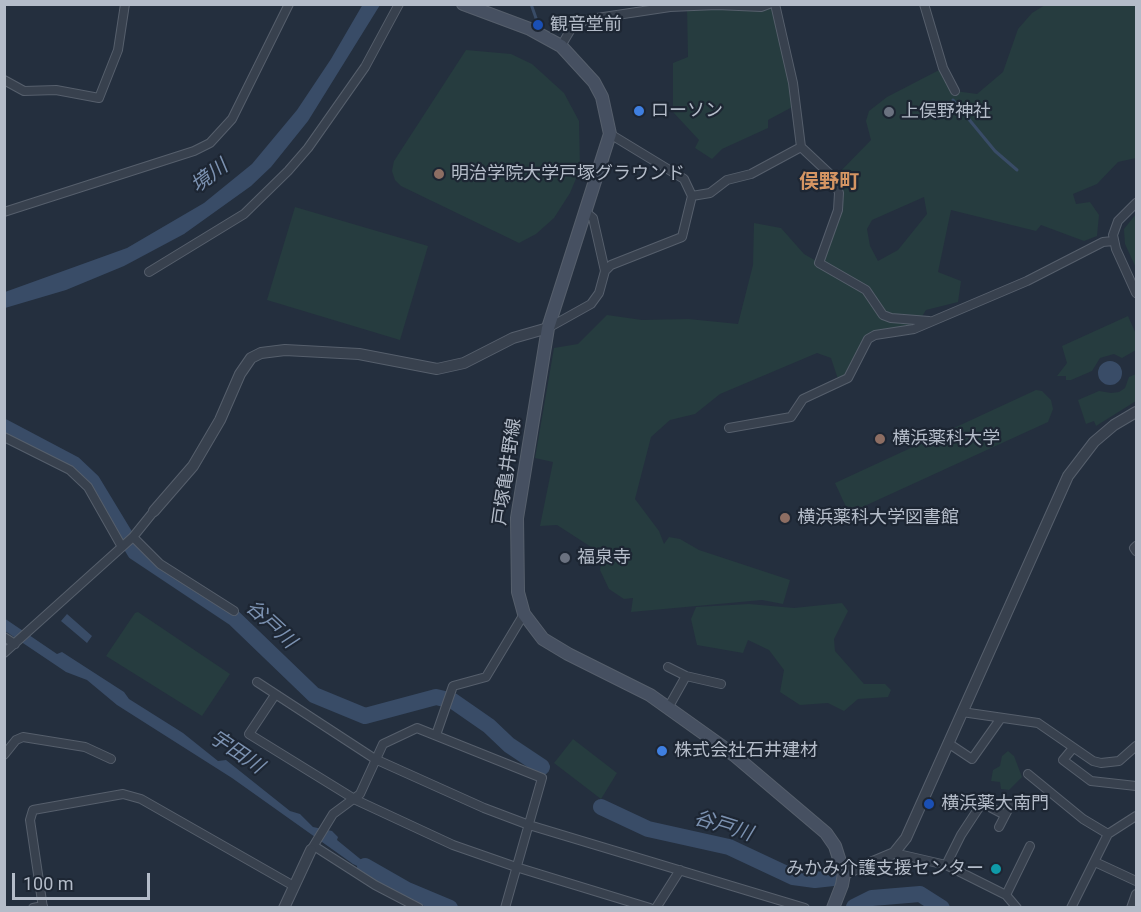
<!DOCTYPE html>
<meta charset="utf-8">
<style>
body{margin:0}
#map{position:relative;width:1141px;height:912px;overflow:hidden;background:#242f3e;font-family:Roboto,sans-serif}
canvas{display:block}
.frame{position:absolute;inset:0;border:6px solid #b4bcc9;pointer-events:none}
.scale{position:absolute;left:12px;top:873px;width:138px;height:27px;box-sizing:border-box;border:3px solid #b4bcc9;border-top:0;padding-left:8px;font-size:18px;line-height:21px;white-space:nowrap;color:#b4bcc9;-webkit-text-stroke:4px #1d2633;paint-order:stroke}
</style>
<div id="map">
<canvas width="1141" height="912"></canvas>
<div class="frame"></div>
<div class="scale">100 m</div>
</div>
<script>
const c = document.querySelector('canvas').getContext('2d');
c.lineJoin = 'round';
function fillPath(path, color) { c.fillStyle = color; c.fill(path, 'evenodd'); }
const poly = rows => new Path2D(rows.map(r => 'M' + r).join(''));
function strokePath(path, color, width, dash) { c.strokeStyle = color; c.lineWidth = width; c.lineCap = dash ? 'butt' : 'round'; c.setLineDash(dash || []); c.stroke(path); }
function label(font, color, halo, rows, align = 'center') {
  c.font = font + ' Roboto,"Noto Sans JP",sans-serif'; c.lineWidth = 4.5; c.setLineDash([]); c.textBaseline = 'middle'; c.strokeStyle = halo; c.fillStyle = color; for (const [text, x, y, turn = 0] of rows) {
    c.save(); c.translate(x, y); c.rotate((+turn || 0) * Math.PI / 180); c.textAlign = isNaN(turn) ? turn : align; if (halo) c.strokeText(text, 0, 0); c.fillText(text, 0, 0); c.restore();
  }
}
const green = poly([
 [775,5,796,105,768,120,768,128,722,149,712,159,695,148,699,140,673,112,673,63,688,57,687,7],
 [1045,5,1136,5,1136,158,1118,162,1097,184,1073,194,1076,204,1090,202,1099,215,1097,236,1084,241,1041,225,1036,231,951,210,938,272,961,281,958,302,926,310,914,329,875,335,858,362,839,382,831,358,817,353,720,394,695,414,670,420,651,437,635,499,659,531,664,544,669,537,680,539,699,550,790,580,783,604,762,600,631,612,633,598,624,599,609,589,600,570,602,554,557,525,540,526,553,462,535,458,554,348,578,344,607,315,642,320,688,319,738,324,753,265,754,223,781,228,804,254,818,262,838,210,834,178,871,140,866,121,869,111,887,97,943,68,955,91,977,94,1003,72,1018,29,1032,13],
 [924,197,927,214,898,250,878,261,870,246,867,229,872,220],
 [466,50,511,54,532,64,564,93,579,121,580,169,570,193,554,218,536,234,519,243,401,186,395,180,392,171,394,161],
 [295,207,428,246,400,340,267,300],
 [1136,214,1136,268,1125,244,1124,229],
 [1128,316,1136,334,1136,350,1122,358,1114,354,1100,358,1092,371,1071,380,1066,380,1066,376,1057,376,1067,363,1062,346],
 [1136,374,1136,401,1096,426,1094,421,1086,424,1078,400,1099,391,1111,393,1119,392,1125,388,1129,377],
 [1036,390,1042,391,1051,400,1053,409,1048,422,858,509,847,509,835,483],
 [842,603,848,611,834,639,835,651,864,684,885,684,891,690,888,697,858,699,844,711,828,703,800,705,780,692,784,670,769,650,748,640,743,653,697,645,691,619,696,607,749,604,794,608],
 [138,612,230,674,202,716,106,656,135,613],
 [573,739,617,773,601,799,554,763],
 [1008,751,1014,756,1022,777,1009,790,1001,789,1000,782,991,781,993,770,1000,766,1002,756]
]);
const water = poly([
 [363,4,380,5,308,121,271,167,251,186,184,234,124,266,66,290,5,308,5,292,127,248,204,203,252,164,297,110,331,59],
 '1098 373a12 12 0 1 1 24 0a12 12 0 1 1-24 0Z',
 [67,614,92,636,87,643,61,621],
 [4,618,57,654,62,652,124,692,129,699,183,733,218,761,226,760,290,811,300,814,313,827,332,831,338,837,337,840,386,880,353,864,232,778,117,705,87,680,66,672,5,631]
]);
const stream = poly([
 [531,4,537,21],
 [953,100,995,151,1017,170]
]);
const river = poly([
 [4,427,74,464,92,481,135,552,234,618,314,695,365,716,436,697,453,701,489,726,509,745,542,767],
 [601,807,648,829,729,847,793,877,815,880,833,878],
 [365,866,407,890,450,908],
 [854,907,872,898,920,894,942,908]
]);
const minor = poly([
 [775,4,793,83,801,147],
 [924,4,943,68,955,91],
 [561,46,571,29,584,21,597,18,670,7,717,5,761,7,769,4],
 [4,80,24,91,56,90,99,98,118,50,125,4],
 [692,196,710,193,727,180,751,174,801,147,834,178,839,193,838,210,819,263,866,290,883,315,891,318,929,321],
 [1136,203,1118,221,1113,235,1116,249,1136,293],
 [4,212,194,151,210,143,232,119,289,4],
 [605,271,611,265,682,237,692,196,684,179,610,134],
 [149,272,244,214,288,171,308,148,365,67,399,4],
 [548,328,591,304,599,293,605,271,593,218,587,213],
 [729,428,791,417,803,399,848,378,868,339,875,335,914,329,1027,281,1103,242,1113,241],
 [4,437,70,470,88,487,122,547],
 [133,537,160,564,234,611],
 [1136,546,1134,548,1136,551],
 [4,637,15,644],
 [4,653,133,537,154,511],
 [668,667,686,676,668,708],
 [686,676,721,684],
 [257,682,375,759,484,808,529,825,805,908],
 [275,695,249,734,356,800,453,845,516,867,650,908],
 [962,712,1038,723,1093,761,1101,763,1119,761,1136,746],
 [436,735,453,686,486,677,524,614],
 [948,743,972,759,1001,718],
 [1073,748,1063,760,1091,781,1136,786],
 [4,755,16,740,23,737,85,747,111,759],
 [1028,774,1083,819,1108,834],
 [999,827,1012,802],
 [314,846,375,885,419,908],
 [311,850,333,814,360,794,383,744,417,728,542,778,505,908],
 [894,853,946,865,1006,895,1017,908],
 [1095,862,1136,881],
 [946,865,961,835,982,803,1005,815],
 [1006,895,1030,846],
 [33,908,43,906],
 [43,908,30,820,33,810,123,794,141,799,292,885],
 [656,908,680,870],
 [1071,908,1108,834,1136,816],
 [1131,908,1136,894]
]);
const tertiary = poly([
 [154,511,193,466,220,420,240,374,251,358,261,353,285,350,359,354,437,369,464,363,513,338,548,328],
 [844,874,894,853,906,838,1068,476,1094,442,1114,425,1136,412],
 [284,908,311,850]
]);
const secondary = poly([
 [463,4,530,29,561,46,594,82,602,97,610,134,548,328,517,518,518,592,524,614,543,639,568,654,650,695,734,755,826,833,835,846,844,874,842,885,833,908]
]);
const markers = [
 [538,25,6,"#1a4fb4"],
 [639,111,6,"#3f7fe0"],
 [889,112,6,"#6b7280"],
 [439,174,6,"#8d6e63"],
 [880,439,6,"#8d6e63"],
 [785,518,6,"#8d6e63"],
 [565,558,6,"#6b7280"],
 [662,751,6,"#3f7fe0"],
 [929,804,6,"#1a4fb4"],
 [996,869,6,"#0f9aa8"]
];
const poiNames = [
 ["観音堂前",550,25],
 ["ローソン",651,111],
 ["上俣野神社",901,112],
 ["明治学院大学戸塚グラウンド",451,174],
 ["横浜薬科大学",892,439],
 ["横浜薬科大学図書館",797,518],
 ["福泉寺",577,558],
 ["株式会社石井建材",674,751],
 ["横浜薬大南門",941,804],
 ["みかみ介護支援センター",984,869,"right"]
];
const streetNames = [
 ["戸塚亀井野線",508,472,-82]
];
const waterNames = [
 ["境川",210,177,-37],
 ["谷戸川",270,625,43],
 ["宇田川",236,753,34],
 ["谷戸川",723,827,17]
];
const neighbourhoodNames = [
 ["俣野町",829,183]
];
fillPath(green, '#263c3f');
fillPath(water, '#394c67');
strokePath(stream, '#394c67', 3);
strokePath(river, '#394c67', 16);
strokePath(minor, '#565f6c', 10);
strokePath(tertiary, '#565f6c', 12);
strokePath(secondary, '#565f6c', 14);
strokePath(minor, '#38414e', 8);
strokePath(tertiary, '#38414e', 10);
strokePath(secondary, '#465061', 12);
for (const [x, y, r, color] of markers) { const dot = new Path2D(); dot.arc(x, y, r, 0, 2 * Math.PI); c.fillStyle = color; c.fill(dot); strokePath(dot, '#1d2633', 2); }
label('18px', '#b4bcc9', '#1d2633', poiNames, 'left');
label('18px', '#b4bcc9', '#1d2633', streetNames);
label('italic 20px', '#7c92b1', '#1d2633', waterNames);
label('bold 20px', '#d59563', '#1d2633', neighbourhoodNames);
</script>
